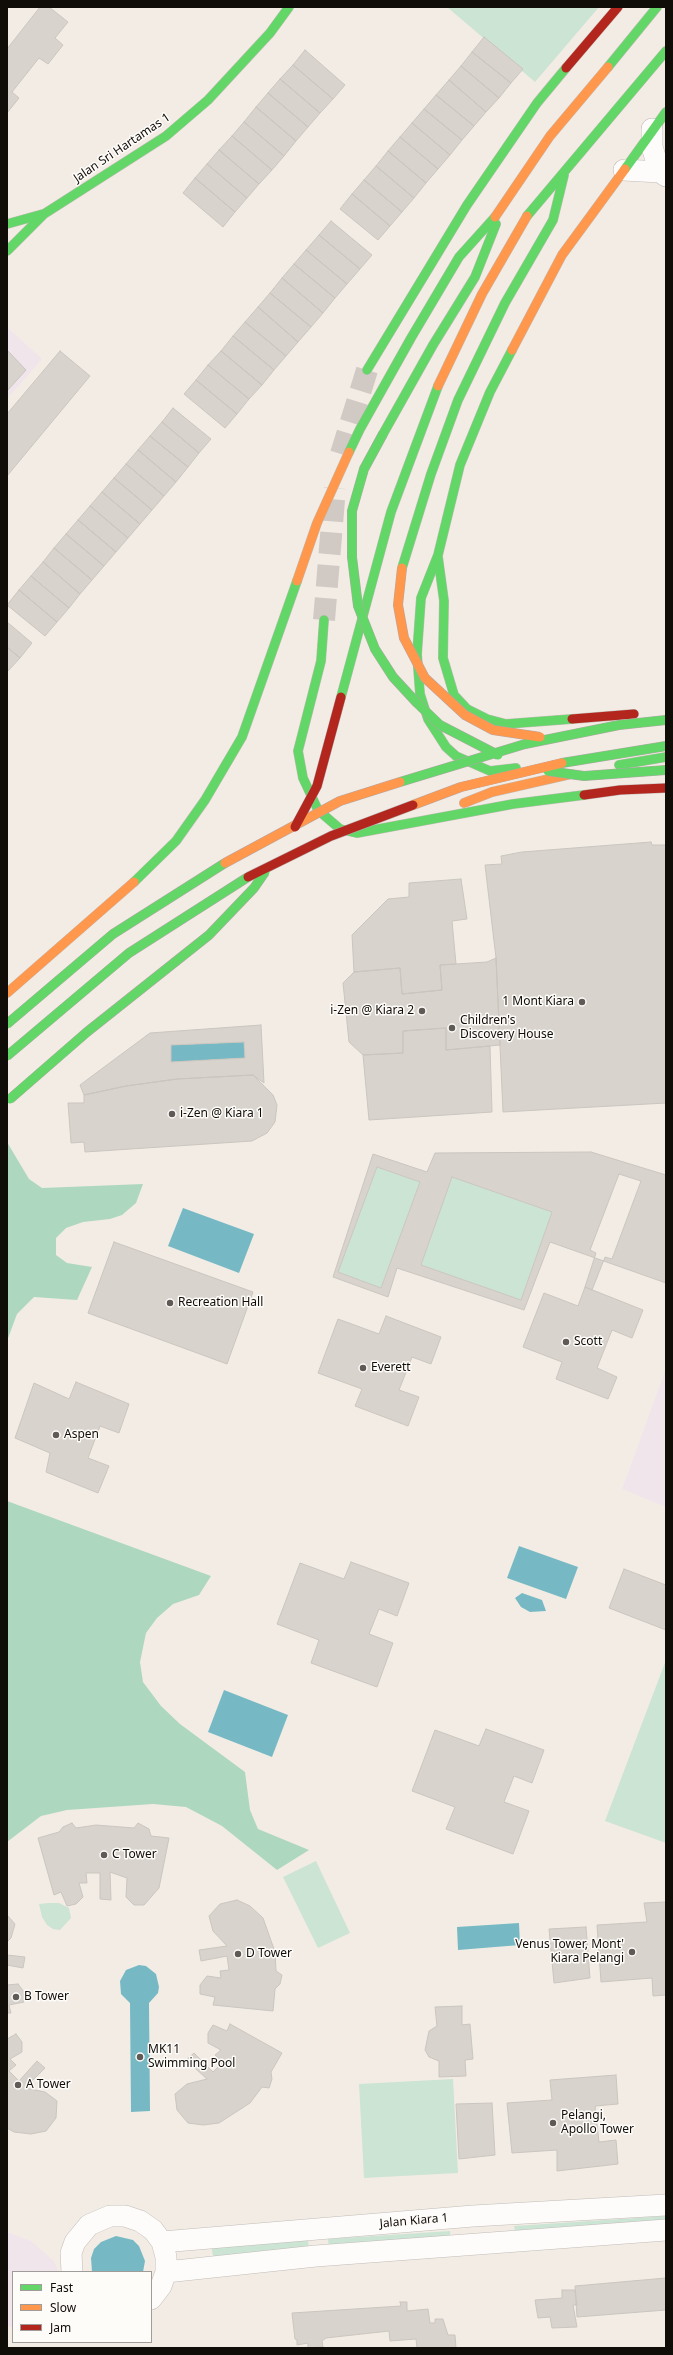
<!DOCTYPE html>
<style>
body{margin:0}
#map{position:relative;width:673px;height:2355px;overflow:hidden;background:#f3ece5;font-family:"Noto Sans",sans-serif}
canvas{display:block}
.frame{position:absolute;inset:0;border:8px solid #100c08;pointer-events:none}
.legend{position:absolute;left:12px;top:2271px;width:140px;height:72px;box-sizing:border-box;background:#fefcf9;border:1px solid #9f9c99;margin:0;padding:5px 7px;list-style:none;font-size:12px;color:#100c08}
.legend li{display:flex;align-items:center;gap:8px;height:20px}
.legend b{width:20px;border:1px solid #9f9c99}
</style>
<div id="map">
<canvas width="673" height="2355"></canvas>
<div class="frame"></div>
<ul class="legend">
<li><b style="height:5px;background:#63d668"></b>Fast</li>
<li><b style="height:5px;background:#ff974d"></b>Slow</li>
<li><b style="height:5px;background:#b3261e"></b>Jam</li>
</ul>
</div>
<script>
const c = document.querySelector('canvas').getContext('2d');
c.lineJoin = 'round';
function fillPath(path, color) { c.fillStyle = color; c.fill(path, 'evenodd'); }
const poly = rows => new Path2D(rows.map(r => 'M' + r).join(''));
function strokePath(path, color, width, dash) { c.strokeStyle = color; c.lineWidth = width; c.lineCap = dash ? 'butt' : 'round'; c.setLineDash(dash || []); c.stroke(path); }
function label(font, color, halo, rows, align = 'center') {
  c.font = font + ' "Noto Sans",sans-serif'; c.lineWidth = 3; c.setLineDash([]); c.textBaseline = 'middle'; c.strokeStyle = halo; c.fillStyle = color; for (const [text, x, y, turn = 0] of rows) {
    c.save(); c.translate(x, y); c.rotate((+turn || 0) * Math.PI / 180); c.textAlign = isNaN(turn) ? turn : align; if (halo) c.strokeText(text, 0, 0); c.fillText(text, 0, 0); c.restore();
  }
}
const commercial = poly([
 [7,327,42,359,7,399],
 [666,1369,666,1507,622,1489],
 [7,2232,31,2241,54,2261,59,2272,13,2272,13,2328,7,2325]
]);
const green = poly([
 [447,7,599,7,535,82],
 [377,1167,420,1182,381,1288,338,1272],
 [452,1177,552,1212,521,1300,421,1265],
 [666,1660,666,1843,605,1821],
 [316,1861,350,1933,318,1948,283,1877],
 [49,1903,59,1903,69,1908,71,1918,60,1930,53,1929,47,1925,42,1917,39,1904],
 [453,2079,458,2173,364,2178,359,2084],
 [666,2216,666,2226,516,2237,514,2226],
 [450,2231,451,2242,329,2252,328,2239],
 [308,2240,309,2253,214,2260,211,2246]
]);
const forest = poly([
 [7,1142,29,1179,42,1188,143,1184,136,1203,122,1215,110,1219,83,1222,66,1228,56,1238,56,1255,67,1263,92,1267,77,1300,34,1297,17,1314,7,1341],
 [7,1501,211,1576,199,1595,173,1604,157,1618,146,1633,140,1662,143,1682,161,1706,180,1724,245,1772,250,1810,258,1829,309,1850,277,1870,222,1826,186,1807,153,1804,67,1810,41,1816,7,1842]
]);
const water = poly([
 [244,1042,245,1058,171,1062,171,1045],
 [183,1208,254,1234,239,1273,168,1246],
 [519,1546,578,1567,566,1599,507,1578],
 [522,1593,542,1600,546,1611,530,1612,521,1607,515,1598],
 [224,1690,288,1715,272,1757,208,1732],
 [519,1923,520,1945,458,1950,457,1927],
 [139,1965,146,1966,156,1974,159,1987,158,1993,149,2003,150,2111,131,2112,130,2003,121,1994,120,1981,126,1970],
 [116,2236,133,2240,139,2246,145,2261,143,2272,92,2272,91,2258,94,2249,101,2242]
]);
const building = poly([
 [40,7,49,7,68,22,55,38,63,45,48,64,39,58,12,92,19,98,7,113,7,49,40,7],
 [484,37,523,69,511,83,472,52,484,37],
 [305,50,345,85,333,99,293,65,305,50],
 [472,52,511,83,499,98,461,66,472,52],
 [293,65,333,99,320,113,280,79,293,65],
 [461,66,499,98,486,112,449,80,461,66],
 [280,79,320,113,308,127,268,93,280,79],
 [449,80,486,112,474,126,436,95,449,80],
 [268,93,308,127,296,141,256,107,268,93],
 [436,95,474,126,462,140,424,109,436,95],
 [256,107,296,141,284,156,244,122,256,107],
 [424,109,462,140,450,155,412,123,424,109],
 [244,122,284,156,272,170,232,136,244,122],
 [412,123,450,155,438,169,400,137,412,123],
 [232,136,272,170,259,184,219,150,232,136],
 [400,137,438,169,426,183,388,151,400,137],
 [219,150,259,184,247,198,207,164,219,150],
 [388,151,426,183,414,198,376,166,388,151],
 [207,164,247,198,235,212,195,178,207,164],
 [376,166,414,198,402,212,364,180,376,166],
 [195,178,235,212,223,227,183,193,195,178],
 [364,180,402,212,390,226,352,194,364,180],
 [352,194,390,226,378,240,340,209,352,194],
 [331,221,372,255,360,269,319,235,331,221],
 [319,235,360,269,347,284,306,250,319,235],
 [306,250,347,284,335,298,294,264,306,250],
 [294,264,335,298,323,313,282,278,294,264],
 [282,278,323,313,311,327,270,293,282,278],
 [270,293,311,327,298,342,258,307,270,293],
 [258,307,298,342,286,356,245,322,258,307],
 [245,322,286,356,274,370,233,336,245,322],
 [233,336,274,370,262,385,221,351,233,336],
 [7,350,26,370,7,391,7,350],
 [60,351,90,376,7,476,7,414,60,351],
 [221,351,262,385,249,399,208,365,221,351],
 [208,365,249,399,237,414,196,380,208,365],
 [196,380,237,414,225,428,184,394,196,380],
 [173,408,211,439,199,453,162,422,173,408],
 [162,422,199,453,188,467,150,436,162,422],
 [150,436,188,467,176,482,138,450,150,436],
 [138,450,176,482,164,496,126,464,138,450],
 [126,464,164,496,152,510,114,478,126,464],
 [114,478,152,510,140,524,102,492,114,478],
 [102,492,140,524,128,538,90,506,102,492],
 [90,506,128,538,116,552,78,520,90,506],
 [78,520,116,552,104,566,66,534,78,520],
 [66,534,104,566,92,580,54,548,66,534],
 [54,548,92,580,80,594,43,562,54,548],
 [43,562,80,594,69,608,31,576,43,562],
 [31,576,69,608,57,622,19,590,31,576],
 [19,590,57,622,45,636,7,605,19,590],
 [7,622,32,643,20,658,7,647,7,622],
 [7,647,20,658,7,672,7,647],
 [651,842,652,845,666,845,666,1103,503,1112,496,958,485,865,502,864,501,856,522,852,651,842],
 [461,879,467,919,452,921,456,964,440,965,442,990,402,994,400,968,354,972,352,935,388,899,409,897,409,883,461,879],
 [496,958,500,1045,446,1050,446,1028,403,1031,403,1053,363,1055,349,1042,343,983,354,972,400,968,402,994,442,990,440,965,487,962,496,958],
 [261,1025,264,1083,253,1075,177,1079,126,1086,84,1095,80,1085,150,1033,261,1025],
 [244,1042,245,1058,171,1062,171,1045,244,1042],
 [446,1028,446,1050,490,1046,492,1112,369,1120,363,1055,403,1053,403,1031,446,1028],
 [253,1075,273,1095,277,1105,275,1122,267,1133,252,1141,85,1152,84,1142,71,1143,68,1103,84,1103,84,1095,126,1086,177,1079,253,1075],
 [591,1152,666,1175,666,1283,550,1242,524,1310,397,1268,388,1297,333,1277,373,1154,427,1172,435,1153,591,1152],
 [377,1167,420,1182,381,1288,338,1272,377,1167],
 [452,1177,552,1212,521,1300,421,1265,452,1177],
 [619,1174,641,1181,612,1259,605,1257,592,1290,585,1287,596,1253,590,1250,619,1174],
 [114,1242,253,1292,227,1364,88,1313,114,1242],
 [585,1287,643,1310,632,1338,612,1330,597,1368,617,1377,608,1399,556,1379,562,1362,523,1347,544,1293,578,1306,585,1287],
 [386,1316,441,1337,431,1364,412,1357,399,1390,419,1397,408,1426,355,1406,362,1389,318,1373,338,1319,379,1334,386,1316],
 [76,1382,129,1404,119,1433,100,1426,88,1458,109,1466,98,1493,46,1472,50,1453,15,1438,34,1383,69,1399,76,1382],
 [351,1562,409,1583,397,1616,379,1609,369,1634,393,1643,377,1687,311,1663,319,1640,277,1624,300,1563,344,1579,351,1562],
 [624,1569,666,1585,666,1630,609,1608,624,1569],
 [486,1729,544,1750,532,1783,514,1776,504,1802,529,1811,513,1854,446,1829,455,1807,412,1791,435,1730,479,1746,486,1729],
 [72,1823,76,1828,96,1825,134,1828,138,1823,149,1829,151,1836,169,1838,159,1888,144,1905,134,1905,126,1897,127,1878,110,1872,111,1900,100,1899,100,1873,86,1873,87,1883,79,1883,83,1897,76,1904,67,1906,61,1892,54,1895,38,1838,59,1832,63,1827,72,1823],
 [237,1900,250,1906,263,1918,275,1952,276,1971,282,1975,280,1984,275,1989,273,2011,213,2005,215,1997,200,1994,200,1985,207,1976,221,1978,220,1971,229,1970,227,1956,201,1961,199,1950,227,1946,213,1931,209,1916,220,1904,237,1900],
 [666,1902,666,1995,653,1996,652,1978,601,1982,597,1925,647,1922,644,1903,666,1902],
 [7,1915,15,1924,11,1938,7,1942,7,1915],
 [586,1927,590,1978,554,1983,549,1929,586,1927],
 [7,1955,25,1957,23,1968,7,1965,7,1955],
 [18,1984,24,1992,24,2002,9,2005,11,2013,7,2013,7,1985,18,1984],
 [462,2006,462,2025,470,2024,473,2059,465,2060,466,2076,439,2077,439,2061,429,2057,425,2050,429,2031,437,2026,435,2007,462,2006],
 [230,2024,282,2053,271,2072,272,2079,269,2088,262,2087,250,2103,219,2123,203,2125,188,2123,177,2110,175,2094,187,2084,207,2079,186,2060,194,2053,213,2072,223,2062,215,2055,221,2050,208,2043,208,2033,213,2025,227,2031,230,2024],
 [16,2034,22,2042,22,2052,10,2059,16,2065,9,2071,19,2081,37,2061,45,2068,25,2088,45,2092,57,2101,56,2118,46,2131,31,2134,14,2132,7,2128,7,2039,16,2034],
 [616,2075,618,2104,595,2106,599,2142,616,2140,618,2164,557,2171,557,2150,512,2153,507,2103,552,2100,550,2080,616,2075],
 [492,2103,495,2155,459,2159,456,2104,492,2103],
 [666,2278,666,2310,577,2317,575,2286,666,2278],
 [562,2290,575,2290,577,2305,573,2305,577,2327,552,2328,550,2317,538,2318,535,2300,562,2298,562,2290],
 [400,2302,407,2302,407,2311,428,2309,430,2323,435,2323,435,2319,443,2319,448,2335,455,2335,456,2348,417,2348,416,2339,390,2341,389,2331,326,2338,322,2341,323,2347,308,2348,308,2343,297,2345,297,2340,295,2339,292,2313,401,2306,400,2302]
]);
const highwayTunnel = poly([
 [341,454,367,370],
 [324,620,335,488]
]);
const street = poly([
 [652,129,652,147,660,172],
 [624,170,660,172,666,176],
 [162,2242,473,2216,666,2205],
 [72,2272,71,2253,75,2242,89,2225,110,2216,125,2216,140,2221,153,2230,162,2242,166,2257,166,2272,161,2286,151,2299],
 [166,2272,316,2256,666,2230]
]);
const fast = poly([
 [608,67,657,7],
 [625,169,666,112],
 [527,216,666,51],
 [7,224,43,214],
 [7,251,44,214,166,136,208,100,270,33,289,7],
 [512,350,490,392,460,465,438,555,421,598,417,654,420,694,428,719,446,747,456,756,490,771,516,768],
 [367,370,467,205,537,103,566,68],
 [383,434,433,345,475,277,496,224],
 [349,452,360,429,411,338,459,257,495,217],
 [438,557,444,601,443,658,454,695,467,709,487,719,506,724,572,719],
 [402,568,431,474,458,400,505,303,553,220,564,175],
 [324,620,321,661,298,751,303,778,318,810,340,829,357,833,513,804,584,795],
 [341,697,391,512,438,386],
 [619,765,666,757],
 [134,882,176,841,205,800,242,737,297,581]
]);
const slow = poly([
 [495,217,550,136,608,67],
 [512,350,562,255,625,169],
 [438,386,482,294,527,216],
 [297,581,317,523,349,452],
 [464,803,492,792,571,774],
 [7,993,134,882]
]);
const jam = poly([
 [566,68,618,7],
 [572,719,634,714],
 [584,795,620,790,666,788]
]);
const fastBridge = poly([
 [383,434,364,469,352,511,352,557,358,606,375,649,393,677,417,703,440,725,498,755],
 [562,763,666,746],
 [548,771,584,776,666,770],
 [400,782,525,744,619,725,666,720],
 [7,1024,113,934,225,863],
 [7,1056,129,953,248,877],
 [10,1099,87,1032,209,935,254,888,265,872]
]);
const slowBridge = poly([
 [402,568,398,605,404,638,425,678,465,715,493,730,540,737],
 [413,805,461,787,562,763],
 [225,863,340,801,400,782]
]);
const jamBridge = poly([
 [295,827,317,786,341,697],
 [248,877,331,836,413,805]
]);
const markers = [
 [582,1002,4,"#5f5a55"],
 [422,1011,4,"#5f5a55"],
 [452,1028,4,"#5f5a55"],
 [172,1114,4,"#5f5a55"],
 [170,1303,4,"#5f5a55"],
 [566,1342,4,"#5f5a55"],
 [363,1368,4,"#5f5a55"],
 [56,1435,4,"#5f5a55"],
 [104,1855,4,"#5f5a55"],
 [632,1952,4,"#5f5a55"],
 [238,1954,4,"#5f5a55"],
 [16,1997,4,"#5f5a55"],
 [140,2057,4,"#5f5a55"],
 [18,2085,4,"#5f5a55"],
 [553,2123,4,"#5f5a55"]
];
const streetNames = [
 ["Jalan Sri Hartamas 1",122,148,-34],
 ["Jalan Kiara 1",414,2221,-5]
];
const poiNames = [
 ["1 Mont Kiara",574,1002,"right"],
 ["i-Zen @ Kiara 2",414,1011,"right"],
 ["Children's",460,1021],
 ["Discovery House",460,1035],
 ["i-Zen @ Kiara 1",180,1114],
 ["Recreation Hall",178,1303],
 ["Scott",574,1342],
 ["Everett",371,1368],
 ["Aspen",64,1435],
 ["C Tower",112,1855],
 ["Venus Tower, Mont'",624,1945,"right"],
 ["Kiara Pelangi",624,1959,"right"],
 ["D Tower",246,1954],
 ["B Tower",24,1997],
 ["MK11",148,2050],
 ["Swimming Pool",148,2064],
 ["A Tower",26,2085],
 ["Pelangi,",561,2116],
 ["Apollo Tower",561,2130]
];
fillPath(commercial, '#f1e5ec');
fillPath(green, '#cce4d4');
fillPath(forest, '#aed7c0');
fillPath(water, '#76b9c4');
fillPath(building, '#d8d3cd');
strokePath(building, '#cac5bf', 1);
strokePath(highwayTunnel, '#d1cac4', 22, [22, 11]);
strokePath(street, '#c1bcb6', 22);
strokePath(fast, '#c1bcb6', 10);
strokePath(slow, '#c1bcb6', 10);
strokePath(jam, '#c1bcb6', 10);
strokePath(street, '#fdfcfb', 21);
strokePath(fast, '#63d668', 9);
strokePath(slow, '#ff974d', 9);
strokePath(jam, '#b3261e', 9);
strokePath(fastBridge, '#b3a6a7', 10, []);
strokePath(slowBridge, '#b3a6a7', 10, []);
strokePath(jamBridge, '#b3a6a7', 10, []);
strokePath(fastBridge, '#63d668', 9);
strokePath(slowBridge, '#ff974d', 9);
strokePath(jamBridge, '#b3261e', 9);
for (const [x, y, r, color] of markers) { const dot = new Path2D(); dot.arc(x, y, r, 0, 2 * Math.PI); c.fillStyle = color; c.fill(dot); strokePath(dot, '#fefcf9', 1.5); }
label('12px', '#100c08', '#fefcf9', streetNames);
label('12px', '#100c08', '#fefcf9', poiNames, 'left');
</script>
